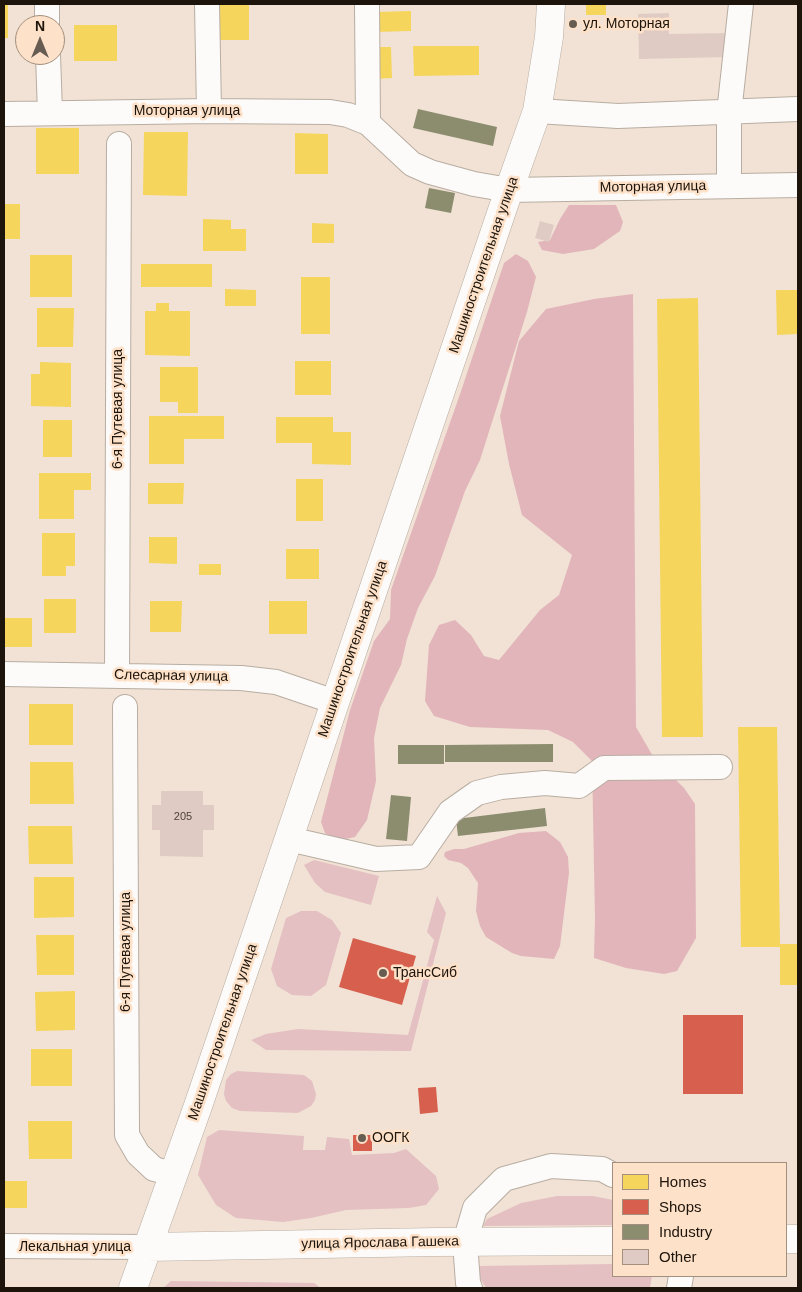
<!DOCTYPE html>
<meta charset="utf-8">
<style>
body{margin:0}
#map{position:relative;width:802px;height:1292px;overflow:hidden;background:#f1e2d5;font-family:Helvetica,sans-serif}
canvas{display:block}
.frame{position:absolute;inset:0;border:5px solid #1d140b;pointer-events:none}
.legend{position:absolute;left:612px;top:1162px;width:175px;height:115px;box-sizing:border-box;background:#fde1c9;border:1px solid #a38f7d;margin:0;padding:6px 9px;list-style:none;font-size:15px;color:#1d140b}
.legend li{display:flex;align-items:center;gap:10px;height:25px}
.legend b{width:25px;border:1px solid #a38f7d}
.north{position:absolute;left:15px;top:15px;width:50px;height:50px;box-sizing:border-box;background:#fde1c9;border:1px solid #a38f7d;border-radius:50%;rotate:0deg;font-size:14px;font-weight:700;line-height:20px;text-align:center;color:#1d140b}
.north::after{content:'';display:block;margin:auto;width:18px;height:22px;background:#675c52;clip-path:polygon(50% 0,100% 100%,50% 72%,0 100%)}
</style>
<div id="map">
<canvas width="802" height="1292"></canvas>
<div class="frame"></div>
<ul class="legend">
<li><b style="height:14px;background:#f6d55c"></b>Homes</li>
<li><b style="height:14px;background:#d6604d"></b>Shops</li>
<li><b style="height:14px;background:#8c8c6e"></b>Industry</li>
<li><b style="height:14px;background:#dfcbc3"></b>Other</li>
</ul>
<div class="north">N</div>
</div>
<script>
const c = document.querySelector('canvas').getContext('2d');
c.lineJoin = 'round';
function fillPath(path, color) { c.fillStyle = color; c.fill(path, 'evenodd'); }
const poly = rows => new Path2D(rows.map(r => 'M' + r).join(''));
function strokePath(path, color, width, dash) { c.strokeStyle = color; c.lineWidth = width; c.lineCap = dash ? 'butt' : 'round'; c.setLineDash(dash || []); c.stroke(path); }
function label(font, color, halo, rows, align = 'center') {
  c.font = font + ' Helvetica,sans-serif'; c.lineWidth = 5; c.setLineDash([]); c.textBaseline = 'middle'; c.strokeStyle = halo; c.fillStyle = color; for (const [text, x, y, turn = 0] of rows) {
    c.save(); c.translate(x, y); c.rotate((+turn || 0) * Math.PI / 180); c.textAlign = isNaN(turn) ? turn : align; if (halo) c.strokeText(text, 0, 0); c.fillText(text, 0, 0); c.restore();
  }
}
const green = poly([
 [314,860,379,876,371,905,325,892,315,883,304,865],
 [437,896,446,913,411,1051,266,1050,251,1040,266,1034,298,1029,408,1035,434,940,427,932],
 [301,911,317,911,332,920,341,933,326,985,311,996,292,995,277,986,271,969,286,918],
 [237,1071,304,1075,312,1081,316,1094,315,1100,311,1106,298,1113,240,1111,232,1108,226,1101,224,1094,226,1080,231,1074],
 [219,1130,304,1136,303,1150,325,1150,327,1137,349,1139,352,1155,394,1153,406,1149,436,1176,439,1189,426,1205,409,1208,346,1210,311,1218,283,1222,236,1218,216,1205,198,1175,207,1137],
 [557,1196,593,1196,613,1200,613,1225,483,1226,487,1219,521,1203],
 [613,1264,613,1276,652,1276,650,1288,486,1288,480,1278,480,1266],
 [171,1281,314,1283,321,1288,163,1288]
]);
const forest = poly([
 [569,205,616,205,623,222,620,231,594,249,563,254,542,250,538,242,550,240,560,219],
 [516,254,528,261,536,277,527,312,480,460,465,491,435,576,418,608,407,639,401,665,380,708,374,738,376,781,367,820,355,837,336,841,325,833,321,822,350,710,374,641,390,619,391,590,459,397,504,263],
 [633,294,636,727,654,758,684,788,695,804,696,938,677,971,664,974,626,968,594,958,595,918,592,761,573,742,548,730,470,727,434,716,425,701,429,645,439,625,455,620,471,635,484,656,499,660,540,610,559,595,572,555,522,515,509,464,500,416,519,341,546,309,594,299],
 [546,831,560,842,568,857,569,873,560,946,554,959,521,956,512,953,486,937,480,926,476,911,478,883,468,868,461,863,448,860,444,856,445,852,454,849,464,849,519,833]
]);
const homes = poly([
 [4,4,8,4,8,38,4,38],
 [216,4,249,4,249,40,216,40],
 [586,4,606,4,606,15,586,15],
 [411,11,411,31,375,32,375,12],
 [74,25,117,25,117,61,74,61],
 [413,46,479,46,479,75,414,76],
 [373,47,391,47,392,78,374,79],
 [36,128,79,128,79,174,36,174],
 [144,132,188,132,187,196,143,195],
 [295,133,328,134,328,174,295,174],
 [4,204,20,204,20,239,4,239],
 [203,219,231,220,231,229,246,229,246,251,203,251],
 [312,223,334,224,334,243,312,243],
 [30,255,72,255,72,297,30,297],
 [141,264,212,264,212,287,141,287],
 [301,277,330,277,330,334,301,334],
 [225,289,256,290,256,306,225,306],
 [776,290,798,290,798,334,777,335],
 [698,298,703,737,662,737,657,299],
 [156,303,169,303,169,311,190,311,190,356,145,355,145,311,156,311],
 [37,308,74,308,73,347,37,347],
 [295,361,331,361,331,395,295,395],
 [40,362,71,363,71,407,31,406,31,374,40,374],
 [160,367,198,367,198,413,178,413,178,402,160,402],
 [149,416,224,416,224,439,184,439,184,464,149,464],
 [276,417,333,417,333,432,351,432,351,465,312,464,312,443,276,443],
 [43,420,72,420,72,457,43,457],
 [39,473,91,473,91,490,74,490,74,519,39,519],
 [296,479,323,479,323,521,296,521],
 [148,483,184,483,183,504,148,504],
 [42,533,75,533,75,566,66,566,66,576,42,576],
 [149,537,177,537,177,564,149,563],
 [286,549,319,549,319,579,286,579],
 [199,564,221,564,221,575,199,575],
 [44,599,76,599,76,633,44,633],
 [150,601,182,601,181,632,150,632],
 [269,601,307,601,307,634,269,634],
 [4,618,32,618,32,647,4,647],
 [29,704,73,704,73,745,29,745],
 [738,727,777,727,780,944,798,944,798,985,780,985,780,947,741,947],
 [30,762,73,762,74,804,30,804],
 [28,826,72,826,73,864,29,864],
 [34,877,74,877,74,917,34,918],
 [36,935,74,935,74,975,37,975],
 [75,991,75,1030,36,1031,35,992],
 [31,1049,72,1049,72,1086,31,1086],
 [28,1121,72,1121,72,1159,29,1159],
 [4,1181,27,1181,27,1208,4,1208]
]);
const shops = poly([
 [353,938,416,956,402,1005,339,987],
 [683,1015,743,1015,743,1094,683,1094],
 [436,1087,438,1112,420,1114,418,1088],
 [353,1135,372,1135,372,1151,353,1151]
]);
const industry = poly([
 [418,109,497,127,493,146,413,128],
 [429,188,455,193,451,213,425,208],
 [553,744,553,762,445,762,445,745],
 [398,745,444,745,444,764,398,764],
 [391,795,411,797,407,841,386,839],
 [545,808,547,826,458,836,456,819]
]);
const building = poly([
 [669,13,669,34,730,33,730,57,639,59,638,14],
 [540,221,554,225,549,242,535,238],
 [161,791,203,791,203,805,214,805,214,830,203,830,203,857,160,856,160,830,152,830,152,805,161,805]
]);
const minor = poly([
 [47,4,47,25],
 [207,4,209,111],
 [367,4,368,123],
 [48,55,50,113],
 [537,111,618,116,798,109],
 [4,114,209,111,330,112,348,115,368,123,412,164,430,172,474,184,509,190,798,185],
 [729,186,729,113,741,4],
 [4,674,241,678,276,682,335,702],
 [117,675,119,144],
 [125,707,127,1135,138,1154,154,1169,173,1174],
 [289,839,376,859,419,857,450,812,477,793,501,787,545,783,579,786,604,768,720,767],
 [4,1246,147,1247],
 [470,1288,468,1283,465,1242,475,1208,504,1179,551,1166,602,1169,613,1175],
 [679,1288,681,1276]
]);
const major = poly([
 [786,1239,798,1239],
 [147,1247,437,1242,613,1241],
 [133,1288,198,1106,509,190,537,111,549,37,551,4]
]);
const markers = [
 [573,24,5,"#675c52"],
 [383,973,5,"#675c52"],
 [362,1138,5,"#675c52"]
];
const numberNames = [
 ["205",183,817]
];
const poiNames = [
 ["ул. Моторная",583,24],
 ["ТрансСиб",393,973],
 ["ООГК",372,1138]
];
const streetNames = [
 ["Моторная улица",187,111],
 ["Моторная улица",653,187,-1],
 ["Машиностроительная улица",484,265,-71],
 ["6-я Путевая улица",118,409,-90],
 ["Машиностроительная улица",353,649,-71],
 ["Слесарная улица",171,676,1],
 ["6-я Путевая улица",126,952,-90],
 ["Машиностроительная улица",223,1032,-71],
 ["улица Ярослава Гашека",380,1243,-1],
 ["Лекальная улица",75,1247]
];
fillPath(green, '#e4c0c2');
fillPath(forest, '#e2b5ba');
fillPath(homes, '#f6d55c');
fillPath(shops, '#d6604d');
fillPath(industry, '#8c8c6e');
fillPath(building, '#dfcbc3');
strokePath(minor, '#b8ada2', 26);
strokePath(major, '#b8ada2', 29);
strokePath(minor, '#fdfbf9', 24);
strokePath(major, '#fdfbf9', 28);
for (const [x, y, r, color] of markers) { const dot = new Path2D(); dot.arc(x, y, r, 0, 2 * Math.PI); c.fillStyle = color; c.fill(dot); strokePath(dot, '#fde1c9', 2); }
label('11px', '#4e4239', null, numberNames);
label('14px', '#1d140b', '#fde1c9', poiNames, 'left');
label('14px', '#1d140b', '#fde1c9', streetNames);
</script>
